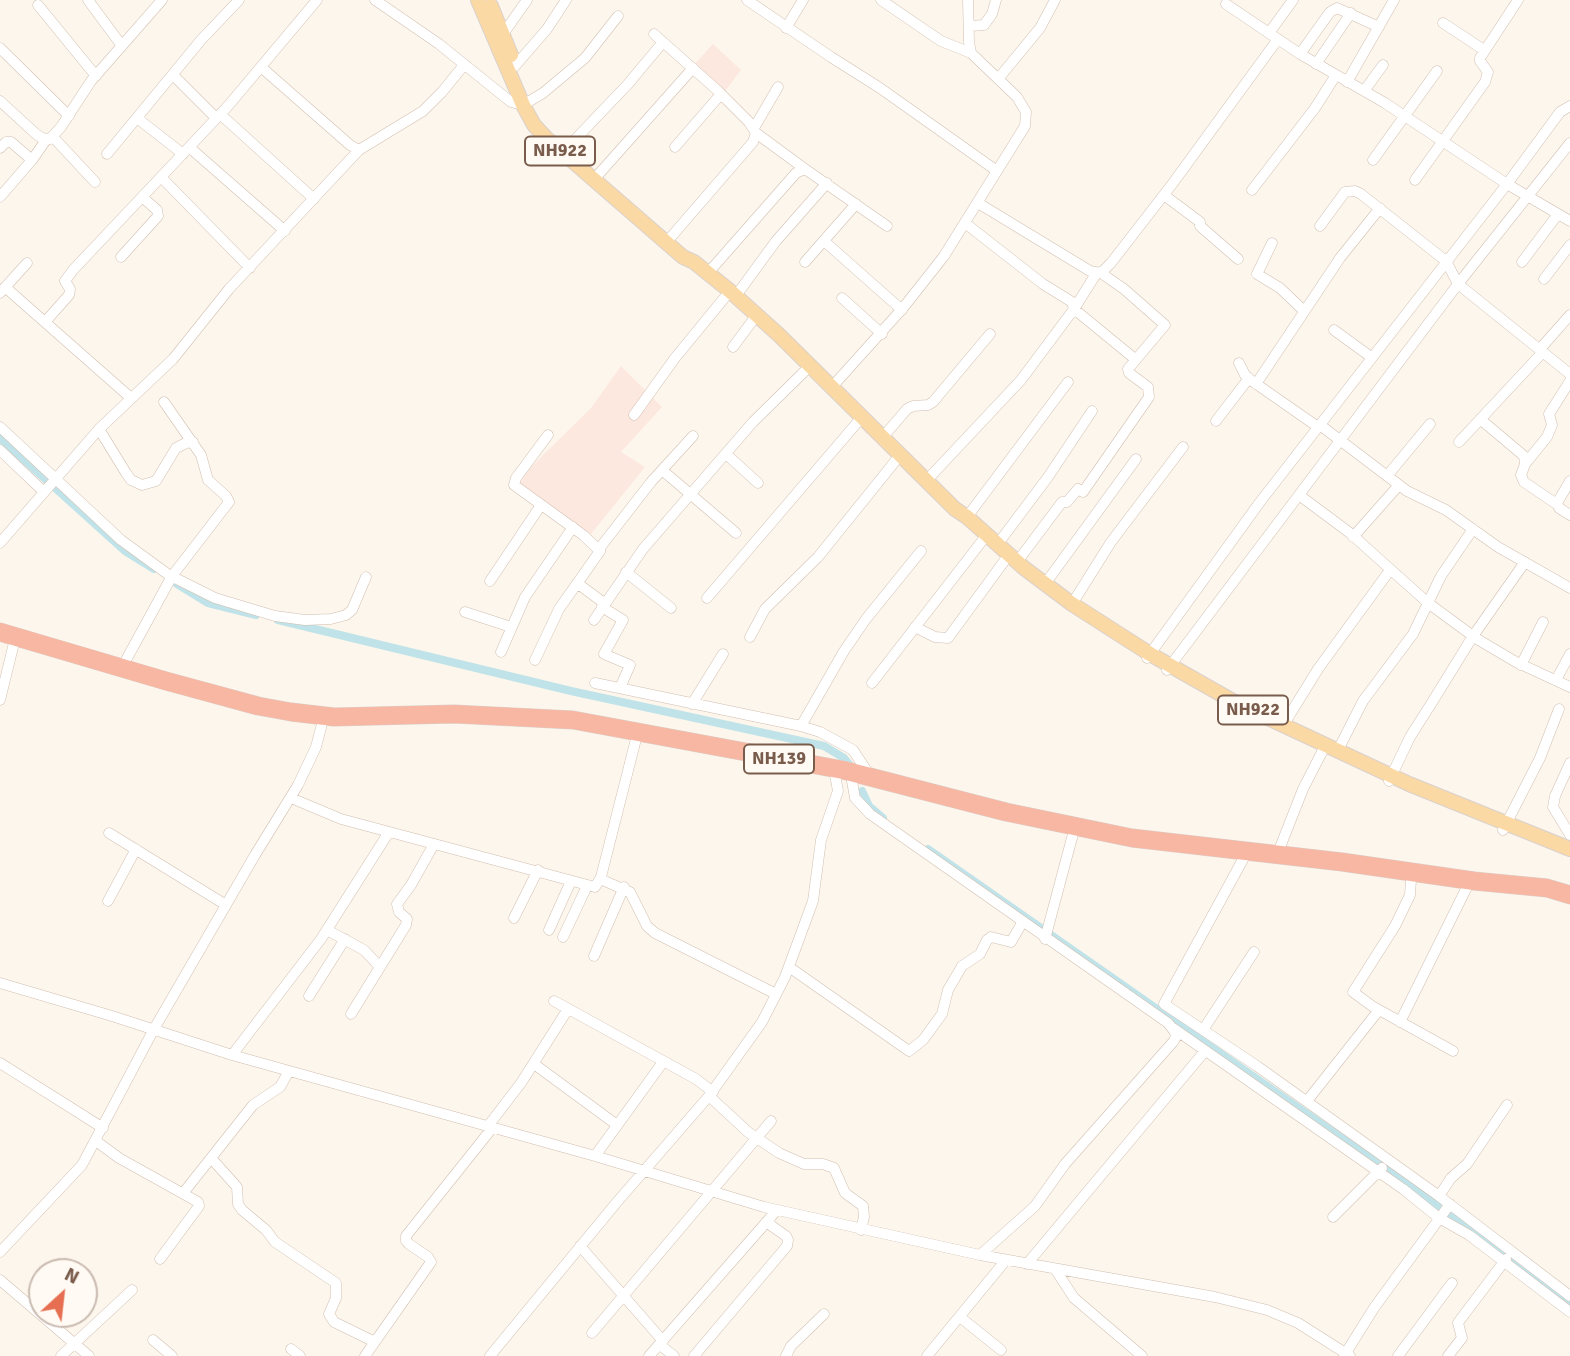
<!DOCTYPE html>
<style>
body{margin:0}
#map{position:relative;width:1570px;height:1356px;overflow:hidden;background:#fdf6ec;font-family:Signika,sans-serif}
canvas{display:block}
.north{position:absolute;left:28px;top:1258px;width:70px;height:70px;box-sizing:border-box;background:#fffaf3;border:2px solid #cabbb1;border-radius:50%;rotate:27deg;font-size:19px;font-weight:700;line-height:28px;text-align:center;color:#7a5c4d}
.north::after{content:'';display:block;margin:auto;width:24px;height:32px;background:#e76f51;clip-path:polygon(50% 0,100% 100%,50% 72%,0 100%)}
</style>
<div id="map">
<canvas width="1570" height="1356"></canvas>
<div class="north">N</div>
</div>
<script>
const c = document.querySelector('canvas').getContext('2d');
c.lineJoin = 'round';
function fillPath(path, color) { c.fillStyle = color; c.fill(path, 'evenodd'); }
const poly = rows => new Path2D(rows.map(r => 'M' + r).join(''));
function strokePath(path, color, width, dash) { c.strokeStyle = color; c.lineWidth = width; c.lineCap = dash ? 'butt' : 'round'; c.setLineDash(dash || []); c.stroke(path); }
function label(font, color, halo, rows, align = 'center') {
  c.font = font + ' Signika,sans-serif'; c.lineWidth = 5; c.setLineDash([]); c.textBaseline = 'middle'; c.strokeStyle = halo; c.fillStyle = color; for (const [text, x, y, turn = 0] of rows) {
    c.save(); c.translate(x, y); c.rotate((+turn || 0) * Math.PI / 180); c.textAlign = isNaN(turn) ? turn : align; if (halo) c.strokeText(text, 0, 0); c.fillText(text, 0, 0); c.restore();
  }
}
const commercial = poly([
 [713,44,741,70,720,98,690,69],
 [621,366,662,407,621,452,645,467,587,539,515,491,530,468,591,408]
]);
const canal = poly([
 [0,438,125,551,154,569],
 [177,584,208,603,256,615],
 [278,620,571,691,824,746,844,758,854,770],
 [862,791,869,806,883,818],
 [928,849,1462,1222,1570,1304]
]);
const street = poly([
 [88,0,122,46],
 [375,0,439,44,511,102,523,105,543,93,585,58,618,16],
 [747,0,831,57,880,88,997,171],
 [881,0,941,41,971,53],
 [1226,4,1300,54,1385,103,1507,184,1570,221],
 [38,5,96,76],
 [1443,23,1484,50],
 [970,26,984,25,992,14,996,0],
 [786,28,803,0],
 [1269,33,1293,0],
 [503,34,527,0],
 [654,34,717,90,749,122,756,133,753,142,671,237],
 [0,48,69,116],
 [1300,54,1330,12,1337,8,1379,27],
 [1316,64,1351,13],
 [515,66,547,29,566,0],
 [261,67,350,145,359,150,423,111,442,92,464,65],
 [173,75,216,118],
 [998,79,1040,28,1055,0],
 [1347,82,1394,0],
 [1364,91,1383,65],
 [0,101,36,134,42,138,50,139,61,127,91,81,162,0],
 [220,114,314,199],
 [137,118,183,154],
 [754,128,778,87],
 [756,133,805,169],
 [53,137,95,182],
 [189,147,285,231],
 [675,147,721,94],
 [0,148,6,142,11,142,32,160],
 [567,148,628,84,663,42],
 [107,154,201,40,239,0],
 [1373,160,1437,71],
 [598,175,693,68],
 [161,177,250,268],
 [1415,180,1485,82,1488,72,1480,61,1480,58,1518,0],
 [1252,190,1315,108,1336,75],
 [1164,195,1200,222,1200,226,1238,259],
 [0,197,32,160,46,140],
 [978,203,1090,271,1101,273,1111,263,1173,183,1278,39],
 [965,223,1043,284,1072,302,1074,309,1135,359],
 [1320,226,1345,192,1355,191,1361,194,1446,261,1458,284,1570,374],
 [824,241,902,310],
 [1272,243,1257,274,1280,288,1303,310],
 [121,257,158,216,157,210,142,197],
 [805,262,856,204],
 [1522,262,1558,214],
 [708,273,796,173,805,169,887,226],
 [1544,279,1570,245],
 [5,287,131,398],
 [0,293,27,263],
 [735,297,776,241,827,183],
 [842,298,882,334],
 [45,322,69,295,70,289,65,281,73,270,228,106,317,0],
 [1334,330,1371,357],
 [733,347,756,316],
 [1540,349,1570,315],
 [1239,363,1245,375,1252,381,1318,427],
 [1256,384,1340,258,1380,208],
 [831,388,903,308,944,256,1025,126,1026,112,1017,97,971,53,969,42,968,0],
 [634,415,675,358,730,291],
 [1480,419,1524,456,1525,464,1521,475,1524,482,1558,505],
 [1216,421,1249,378],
 [1320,425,1407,491,1446,510,1498,547,1570,588],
 [0,427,121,540,169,575,215,598,275,616,305,620,331,619,346,615,352,610,366,577],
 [99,429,126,473,131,480,142,485,156,481,176,448,186,443,193,442],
 [883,437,907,409,913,406,928,405,933,402,990,334],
 [1459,442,1543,352],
 [0,450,44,492],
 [726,454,758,483],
 [1525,464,1547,437,1552,425,1549,414,1570,381],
 [662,470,736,533],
 [1387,476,1430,424],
 [927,480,1021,380,1074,309,1096,274],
 [1570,481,1557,503,1559,508,1570,515],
 [1299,495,1350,533,1428,603,1477,639,1516,662,1570,687],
 [967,517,1068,382],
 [1353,537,1399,485],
 [0,543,99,429,173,359,229,289,359,150],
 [997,545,1048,477,1092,411],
 [599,549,651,482,693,436],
 [1017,562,1062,502,1067,502,1078,489,1083,492,1149,397,1148,387,1129,373,1128,369,1165,325,1124,289,1101,273],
 [626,572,671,608],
 [490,581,541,505],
 [577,583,604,603],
 [1045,584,1136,459],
 [707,598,862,417],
 [1072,604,1111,542,1183,447],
 [602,607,623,620,604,654,630,665,620,688],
 [465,612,511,627],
 [594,620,643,549,753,422,810,366],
 [915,627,935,637,948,638,1005,560],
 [750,637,765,609,818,557,901,454],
 [501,652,525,597,573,527],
 [1147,658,1260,502,1507,184,1560,112,1570,106],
 [535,660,559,609,600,551,583,535,514,485,516,478,548,435],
 [1521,665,1543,622],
 [1167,670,1458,284,1570,143],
 [120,671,172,576,229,502,226,496,208,480,201,455,164,402],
 [1556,680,1570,654],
 [595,683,801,726,820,732,853,750,870,776],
 [872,683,982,541],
 [0,700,14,643],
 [692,704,723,654],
 [1284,724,1318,669,1390,570],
 [801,726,844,651,866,619,921,551],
 [1338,750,1363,701,1413,634,1441,576,1473,529],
 [852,781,855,798,870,814,1168,1023,1175,1032,1176,1037,1173,1042,1065,1164,1035,1206,980,1255],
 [1389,781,1410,737,1431,704,1473,636,1525,562],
 [291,798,341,819,595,887,601,877,636,739],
 [1503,830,1540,758,1559,709],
 [109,833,226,905],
 [1570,835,1553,807,1555,796,1570,763],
 [1247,852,1164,1004,1257,1066,1439,1196,1570,1296],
 [1277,855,1303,789,1323,750],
 [600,879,630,892,647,926,655,933,776,994],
 [1411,880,1410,895,1395,926,1353,992,1372,1006,1453,1051],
 [108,901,136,849],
 [514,918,538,870],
 [327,930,364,950,380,967],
 [549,930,571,881],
 [563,937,587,886],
 [1045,939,1073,834],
 [594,956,624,887],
 [789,967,909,1051,923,1040,942,1014,948,990,962,966,980,954,987,940,991,937,1011,942,1022,923],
 [0,983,112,1016,232,1055,595,1156,764,1207,980,1255,1215,1297,1267,1310,1298,1323,1350,1356],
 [309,996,345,939],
 [554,1001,696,1079,713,1092],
 [351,1014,406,925,407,919,399,912,397,904,411,885,434,844],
 [1400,1022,1467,887],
 [1173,1028,1403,1189,1439,1218,1469,1235,1570,1312],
 [1203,1030,1254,952],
 [232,1055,321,939,389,832],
 [0,1063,103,1128],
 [534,1064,617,1125],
 [709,1096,748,1132,779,1153,804,1164,823,1164,834,1168,845,1193,863,1206,864,1217,861,1230],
 [1307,1101,1379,1010],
 [488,1126,521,1083,568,1009],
 [96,1141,119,1158,198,1202,199,1206,160,1259],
 [595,1156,663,1062],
 [211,1158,237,1187,238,1204,242,1210,266,1230,275,1242,336,1283,336,1298,329,1314,334,1322,375,1342],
 [184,1192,253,1105,280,1087,289,1071],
 [1439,1196,1451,1178,1467,1164,1507,1105],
 [1333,1217,1382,1168],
 [580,1246,663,1341],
 [0,1252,82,1165,154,1029,255,855,298,785,316,747,324,716],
 [1027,1264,1205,1051],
 [1055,1269,1074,1298,1142,1356],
 [0,1280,89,1356],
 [960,1317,1001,1350],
 [592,1333,771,1121],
 [153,1340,172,1356],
 [660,1345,674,1356],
 [291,1349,300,1356],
 [61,1356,132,1290],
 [365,1356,431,1262,428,1257,409,1244,406,1241,406,1236,493,1127],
 [490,1356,617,1202,709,1096,762,1022,785,977,813,901,821,840,838,791,834,769],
 [649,1356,777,1210],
 [694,1356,787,1246,788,1240,786,1236,766,1222],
 [786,1356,791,1346,824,1314],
 [927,1356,1006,1260],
 [1344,1356,1374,1308,1450,1204],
 [1398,1356,1452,1283],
 [1448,1356,1462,1338,1458,1323,1460,1320,1506,1259]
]);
const primary = poly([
 [478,0,523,105,534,125,546,138,683,257,694,262,730,291,779,335,955,509,967,517,1024,568,1072,604,1150,654,1238,704,1409,784,1570,849],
 [491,6,511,55]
]);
const highway = poly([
 [0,632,166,681,258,706,291,712,334,717,454,714,573,720,843,770,1006,812,1132,838,1342,862,1474,881,1547,888,1570,895]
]);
const shields = [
 [560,151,70],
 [1253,710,70],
 [779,759,70]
];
const shieldNames = [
 ["NH922",560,151],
 ["NH922",1253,710],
 ["NH139",779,759]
];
fillPath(commercial, '#fde8e0');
strokePath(canal, '#bfe3e8', 8);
strokePath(street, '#d1beb0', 11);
strokePath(primary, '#dad1cd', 16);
strokePath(highway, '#dad1cd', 19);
strokePath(street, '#fff', 10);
strokePath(primary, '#fbd9a5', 14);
strokePath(highway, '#f7b7a3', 18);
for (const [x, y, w] of shields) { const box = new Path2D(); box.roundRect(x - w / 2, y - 14.5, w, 29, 5); c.fillStyle = '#fffaf3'; c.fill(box); strokePath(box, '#7a5c4d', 2); }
label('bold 18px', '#7a5c4d', null, shieldNames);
</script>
